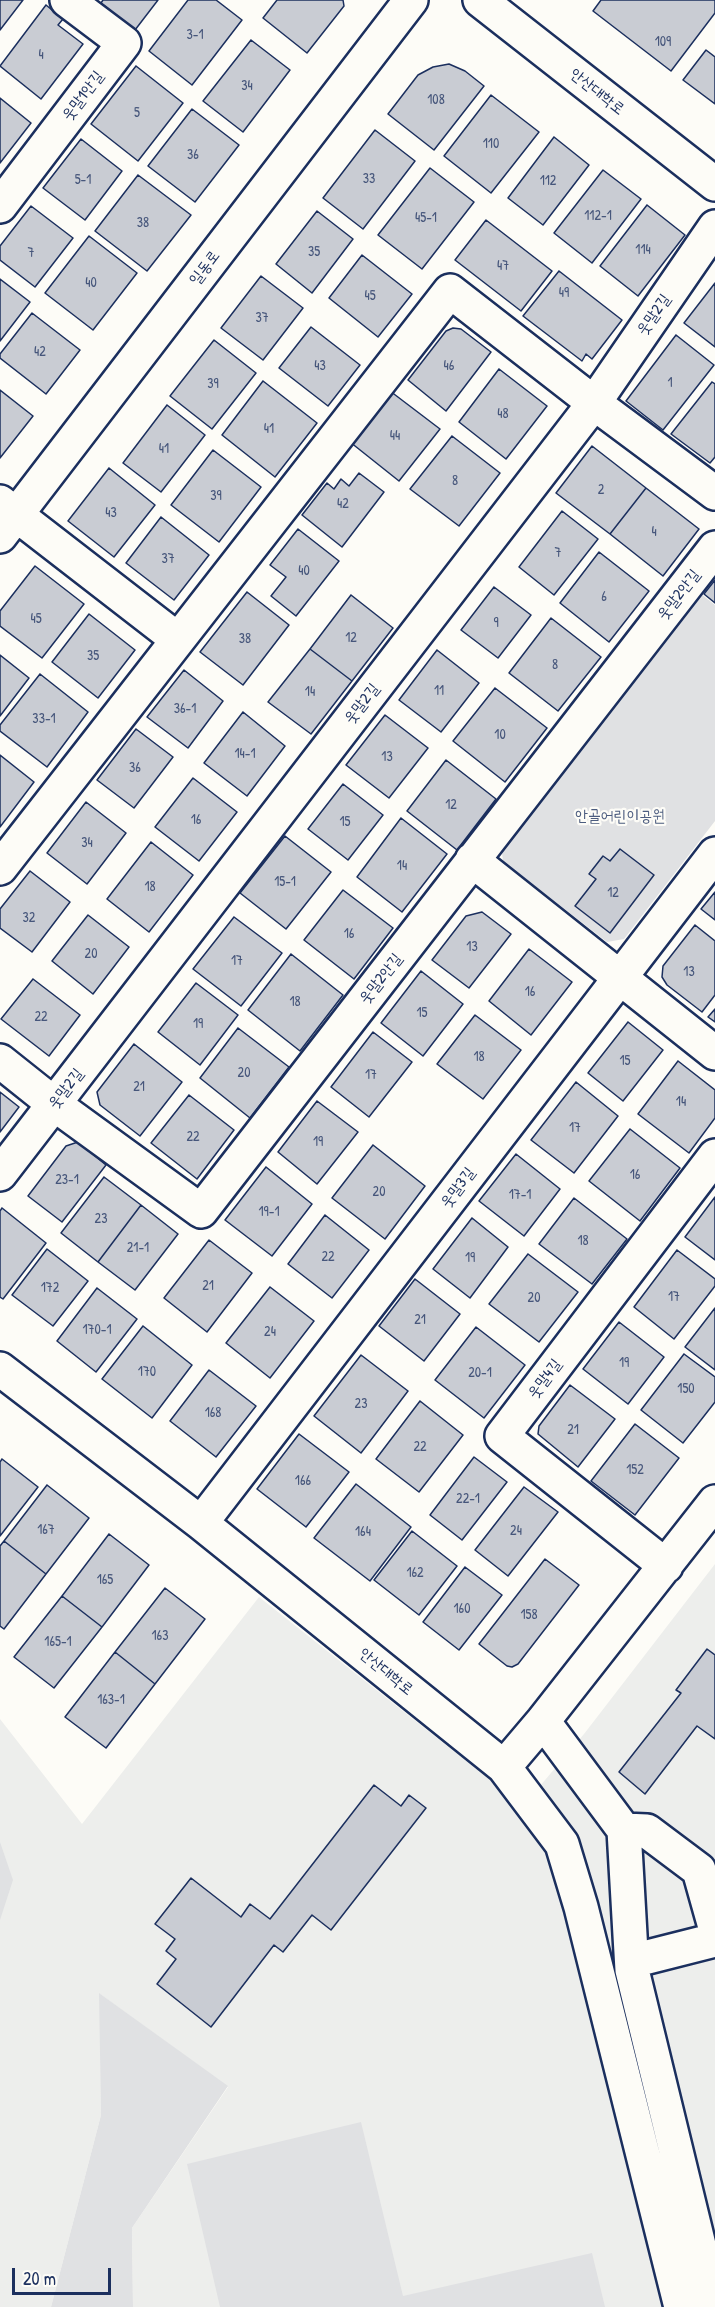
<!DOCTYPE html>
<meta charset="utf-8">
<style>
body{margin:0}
#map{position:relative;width:715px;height:2307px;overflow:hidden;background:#fdfcf7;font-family:"Patrick Hand",sans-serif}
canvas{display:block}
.scale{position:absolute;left:12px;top:2268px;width:99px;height:27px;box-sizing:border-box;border:3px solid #1b2f5e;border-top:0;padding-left:8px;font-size:18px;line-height:21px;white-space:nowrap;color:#1b2f5e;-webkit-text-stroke:4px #fdfcf7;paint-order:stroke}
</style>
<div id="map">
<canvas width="715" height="2307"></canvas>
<div class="scale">20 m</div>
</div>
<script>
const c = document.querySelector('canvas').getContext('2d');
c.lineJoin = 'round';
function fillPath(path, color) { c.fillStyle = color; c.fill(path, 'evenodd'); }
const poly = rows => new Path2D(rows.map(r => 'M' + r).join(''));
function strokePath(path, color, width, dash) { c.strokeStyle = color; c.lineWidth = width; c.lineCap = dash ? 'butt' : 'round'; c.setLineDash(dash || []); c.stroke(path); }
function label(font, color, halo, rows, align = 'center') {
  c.font = font + ' "Patrick Hand","Poor Story",sans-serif'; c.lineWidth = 4.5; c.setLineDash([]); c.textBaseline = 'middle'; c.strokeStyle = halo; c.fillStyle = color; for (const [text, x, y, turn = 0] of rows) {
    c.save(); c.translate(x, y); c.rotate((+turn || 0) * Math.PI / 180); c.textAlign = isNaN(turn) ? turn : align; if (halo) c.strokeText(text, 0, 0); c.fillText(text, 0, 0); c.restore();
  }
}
const built = poly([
 [715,1564,715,2307,133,2307,132,2228,228,2087,100,1994,101,2115,51,2307,0,2307,0,1719,82,1824,259,1597,523,1806,584,1734]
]);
const green = poly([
 [696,590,715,605,715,821,624,939,607,942,503,861,501,844],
 [0,1842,13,1880,0,1920],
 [99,1993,228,2086,132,2228,133,2307,51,2307,101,2115],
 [361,2122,403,2296,592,2253,605,2307,220,2307,187,2164]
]);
const building = poly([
 [0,0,23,0,0,30,0,0],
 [103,0,158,0,135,30,101,3,103,0],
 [188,0,216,0,242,20,192,85,149,51,188,0],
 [277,0,343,0,344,6,307,53,263,18,277,0],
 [601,0,715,0,715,13,671,71,593,11,601,0],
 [46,5,63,19,58,25,83,44,41,99,0,66,46,5],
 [251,40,290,70,243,132,203,101,251,40],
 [706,50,715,57,715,104,683,80,706,50],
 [449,64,465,71,484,86,434,150,388,114,418,75,433,67,449,64],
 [136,66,183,103,138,161,91,124,136,66],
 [491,95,539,132,491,193,444,156,491,95],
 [0,98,31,123,0,163,0,98],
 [192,109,239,145,195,202,148,166,192,109],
 [375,130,415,161,363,229,323,198,375,130],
 [554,137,589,165,543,225,508,198,554,137],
 [81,139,122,171,85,220,43,188,81,139],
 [430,168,474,202,422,269,378,235,430,168],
 [603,170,641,199,592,263,554,233,603,170],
 [138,175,191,215,147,271,95,231,138,175],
 [647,205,685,235,638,296,600,266,647,205],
 [31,206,73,238,35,287,0,260,0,246,31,206],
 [317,211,353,239,312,293,276,264,317,211],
 [486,220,552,271,521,311,455,260,486,220],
 [89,236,137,273,93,330,45,293,89,236],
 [362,255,412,294,378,337,329,298,362,255],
 [559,271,622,320,592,359,586,354,582,361,523,316,559,271],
 [261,276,303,308,263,360,221,328,261,276],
 [0,279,30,302,0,341,0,279],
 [715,283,715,347,684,323,715,283],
 [32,313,80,350,46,394,0,358,0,354,32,313],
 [311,327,360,365,328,406,279,368,311,327],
 [453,328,461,329,491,352,446,411,408,380,446,331,453,328],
 [676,335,714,365,663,430,626,401,676,335],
 [214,340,256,373,212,429,170,396,214,340],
 [499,369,547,406,506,459,459,422,499,369],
 [263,381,317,423,275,477,222,435,263,381],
 [712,382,715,384,715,457,710,463,671,434,712,382],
 [0,390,33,416,0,458,0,390],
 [390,391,440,429,399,481,350,442,390,391],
 [167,405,205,435,161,492,123,463,167,405],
 [452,436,500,473,459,526,410,489,452,436],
 [592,446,646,488,610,534,556,493,592,446],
 [213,450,261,487,219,542,171,505,213,450],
 [109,468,155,505,114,557,68,521,109,468],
 [359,473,384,492,342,547,302,515,327,483,334,489,341,479,349,486,359,473],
 [646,488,699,529,663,576,610,534,646,488],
 [562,511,598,539,554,595,519,567,562,511],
 [161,517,209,555,174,600,126,563,161,517],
 [298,529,339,561,296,616,271,596,286,577,270,565,298,529],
 [599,552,649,591,609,642,560,603,599,552],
 [35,566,84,604,42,658,0,626,0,611,35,566],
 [715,580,715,603,704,594,715,580],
 [494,587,531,615,498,658,461,630,494,587],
 [247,592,289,625,243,685,200,652,247,592],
 [351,595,393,628,352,681,310,649,351,595],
 [89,614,135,650,98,698,52,662,89,614],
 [551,618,601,657,558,711,509,673,551,618],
 [310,649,352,681,311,734,268,702,310,649],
 [437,650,479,683,441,732,399,700,437,650],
 [0,655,29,678,0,716,0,655],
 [184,670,223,701,188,748,147,717,184,670],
 [40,674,88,712,47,767,0,731,0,725,40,674],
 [495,688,547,728,505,782,453,741,495,688],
 [243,712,285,746,247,796,204,763,243,712],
 [385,715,428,748,389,798,346,765,385,715],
 [136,729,173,757,134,808,97,780,136,729],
 [0,755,34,782,0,827,0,755],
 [446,760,496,799,457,850,407,811,446,760],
 [193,778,237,812,199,861,155,827,193,778],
 [343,784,383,815,348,860,308,829,343,784],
 [86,802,126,833,87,884,47,853,86,802],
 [401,818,447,854,402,912,357,877,401,818],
 [285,836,331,872,286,929,240,893,285,836],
 [151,842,193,875,149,932,107,899,151,842],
 [620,849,654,875,610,933,575,906,596,879,589,874,603,856,610,861,620,849],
 [30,871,70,902,32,952,0,928,0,909,30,871],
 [343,890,393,928,354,979,304,940,343,890],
 [715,892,715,920,701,909,715,892],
 [482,912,511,934,469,988,432,960,466,916,482,912],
 [88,915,129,947,93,994,52,961,88,915],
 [234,917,282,953,241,1006,193,969,234,917],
 [695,925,715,941,715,995,702,1012,667,985,662,977,663,966,695,925],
 [529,949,572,982,531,1035,489,1001,529,949],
 [291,954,343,995,300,1051,248,1010,291,954],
 [421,971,463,1004,423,1056,381,1023,421,971],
 [33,979,80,1015,49,1056,1,1019,33,979],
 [196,983,238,1015,200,1065,158,1032,196,983],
 [715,1009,715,1022,708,1017,715,1009],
 [475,1015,521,1050,483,1099,437,1064,475,1015],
 [628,1022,663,1050,623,1101,588,1073,628,1022],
 [238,1028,289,1067,250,1118,200,1078,238,1028],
 [373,1032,412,1062,369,1117,331,1087,373,1032],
 [134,1044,182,1082,140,1136,100,1105,97,1092,134,1044],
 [678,1061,715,1090,715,1118,689,1153,638,1114,678,1061],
 [576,1082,618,1116,574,1173,531,1140,576,1082],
 [0,1092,19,1107,0,1132,0,1092],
 [189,1095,234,1130,197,1179,151,1143,189,1095],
 [317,1101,358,1132,317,1184,278,1152,317,1101],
 [630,1129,680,1168,640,1221,589,1181,630,1129],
 [78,1142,106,1165,62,1222,28,1196,66,1146,78,1142],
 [373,1145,425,1186,385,1239,332,1198,373,1145],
 [516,1154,560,1189,524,1236,479,1201,516,1154],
 [266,1167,312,1204,272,1256,225,1220,266,1167],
 [104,1177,141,1205,98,1262,61,1233,104,1177],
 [715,1197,715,1260,685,1237,715,1197],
 [574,1198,627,1239,592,1284,539,1244,574,1198],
 [141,1205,178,1234,135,1290,98,1262,141,1205],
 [2,1208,46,1243,3,1299,0,1297,0,1211,2,1208],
 [325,1215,369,1250,332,1298,288,1264,325,1215],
 [472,1218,508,1247,470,1298,433,1269,472,1218],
 [209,1240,252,1273,207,1332,164,1298,209,1240],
 [47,1249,88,1281,53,1326,12,1295,47,1249],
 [677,1250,715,1279,715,1286,674,1339,634,1307,677,1250],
 [528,1254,578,1292,539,1342,489,1304,528,1254],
 [415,1279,460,1314,424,1361,379,1326,415,1279],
 [270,1287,314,1321,270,1378,226,1343,270,1287],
 [97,1288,137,1319,96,1372,57,1341,97,1288],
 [715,1308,715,1370,685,1347,715,1308],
 [619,1322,664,1357,628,1404,583,1369,619,1322],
 [143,1326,192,1365,152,1418,102,1379,143,1326],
 [476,1327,525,1365,484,1418,435,1380,476,1327],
 [684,1354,715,1377,715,1402,683,1443,641,1410,684,1354],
 [361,1355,408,1391,361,1453,314,1416,361,1355],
 [209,1370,256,1406,216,1457,170,1421,209,1370],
 [570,1385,615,1419,578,1467,538,1434,539,1426,570,1385],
 [420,1401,463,1435,419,1492,376,1459,420,1401],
 [635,1424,679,1458,635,1515,591,1481,635,1424],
 [299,1434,349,1472,306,1527,257,1489,299,1434],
 [474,1457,507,1482,462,1540,430,1515,474,1457],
 [2,1459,38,1487,0,1536,0,1462,2,1459],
 [356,1484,411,1527,370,1581,314,1538,356,1484],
 [47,1485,89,1518,46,1574,4,1541,47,1485],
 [524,1487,558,1512,508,1576,475,1550,524,1487],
 [412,1531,457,1566,419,1615,374,1580,412,1531],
 [109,1534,149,1565,102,1627,62,1596,109,1534],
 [4,1541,46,1574,4,1629,0,1626,0,1546,4,1541],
 [545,1559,579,1585,518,1664,512,1667,507,1666,479,1644,545,1559],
 [465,1567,502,1595,459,1650,423,1622,465,1567],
 [165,1588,205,1619,155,1684,115,1652,165,1588],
 [62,1596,102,1627,54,1688,14,1657,62,1596],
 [707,1649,715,1655,715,1739,697,1726,645,1794,619,1772,681,1693,676,1690,707,1649],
 [115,1652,155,1684,106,1748,65,1717,115,1652],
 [374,1785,401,1806,409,1795,426,1808,331,1930,312,1915,283,1952,274,1945,211,2027,157,1984,176,1959,166,1951,175,1939,155,1924,191,1878,241,1917,250,1904,270,1919,374,1785]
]);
const minor = poly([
 [480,0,715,184],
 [0,206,124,43,67,0],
 [0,502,177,639],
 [0,536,411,0],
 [472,860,715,1053],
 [0,868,450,291,594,403,715,493],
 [0,1061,54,1104,201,1211,715,548],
 [0,1174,594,403,715,227],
 [0,1369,201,1523,504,1767,543,1721,715,1502],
 [201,1523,715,854],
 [666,1566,502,1436,715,1156],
 [543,1721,624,1830,632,1970,714,2307],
 [504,1767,562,1844,581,1907,681,2307],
 [624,1830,647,1831,699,1870,715,1927],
 [632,1961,715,1940]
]);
const numberNames = [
 ["3-1",195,35],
 ["109",663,42],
 ["4",41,55],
 ["34",247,86],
 ["108",436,100],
 ["5",137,113],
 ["110",491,144],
 ["36",193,155],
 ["33",369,179],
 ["5-1",83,180],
 ["112",548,181],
 ["112-1",598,216],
 ["45-1",426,218],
 ["38",143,223],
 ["114",643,250],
 ["35",314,252],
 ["7",31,253],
 ["47",503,266],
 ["40",91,283],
 ["49",564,293],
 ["45",370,296],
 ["37",262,318],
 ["42",40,352],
 ["43",320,366],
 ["46",449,366],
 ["1",670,383],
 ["39",213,384],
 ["48",503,414],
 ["41",269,429],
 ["44",395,436],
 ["41",164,449],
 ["8",455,481],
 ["2",601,490],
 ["39",216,496],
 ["42",343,504],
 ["43",111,513],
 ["4",654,532],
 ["7",558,553],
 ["37",168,559],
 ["40",304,571],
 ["6",604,597],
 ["45",36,619],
 ["9",496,623],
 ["12",351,638],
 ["38",245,639],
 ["35",93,656],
 ["8",555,665],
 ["11",439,691],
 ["14",310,692],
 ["36-1",185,709],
 ["33-1",44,719],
 ["10",500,735],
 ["14-1",245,754],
 ["13",387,757],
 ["36",135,768],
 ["12",451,805],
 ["16",196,820],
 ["15",345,822],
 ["34",87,843],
 ["14",402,866],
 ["15-1",285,882],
 ["18",150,887],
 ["12",613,893],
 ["32",29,918],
 ["16",349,934],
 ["13",472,947],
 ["20",91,954],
 ["17",237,961],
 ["13",689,972],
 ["16",530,992],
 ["18",295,1002],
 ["15",422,1013],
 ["22",41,1017],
 ["19",198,1024],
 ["18",479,1057],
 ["15",625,1061],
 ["20",244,1073],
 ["17",371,1075],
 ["21",139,1087],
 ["14",681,1102],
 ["17",575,1128],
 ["22",193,1137],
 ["19",318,1142],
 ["16",635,1175],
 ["23-1",67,1180],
 ["20",379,1192],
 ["17-1",520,1195],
 ["19-1",269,1212],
 ["23",101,1219],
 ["18",583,1241],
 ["21-1",138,1248],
 ["22",328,1257],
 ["19",470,1258],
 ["21",208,1286],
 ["172",50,1288],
 ["17",674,1297],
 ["20",534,1298],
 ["21",420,1320],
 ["170-1",97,1330],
 ["24",270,1332],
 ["19",624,1363],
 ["170",147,1372],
 ["20-1",480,1373],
 ["150",686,1389],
 ["23",361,1404],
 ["168",213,1413],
 ["21",573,1430],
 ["22",420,1447],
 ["152",635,1470],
 ["166",303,1481],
 ["22-1",468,1499],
 ["167",46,1530],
 ["24",516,1531],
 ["164",363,1532],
 ["162",415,1573],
 ["165",105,1580],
 ["160",462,1609],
 ["158",529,1615],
 ["163",160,1636],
 ["165-1",58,1642],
 ["163-1",111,1700]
];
const streetNames = [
 ["안산대학로",597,92,38],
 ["웃말1안길",83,96,-53],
 ["일동로",205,268,-53],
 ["웃말2길",654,315,-55],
 ["웃말2안길",679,595,-52],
 ["웃말2길",362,704,-52],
 ["웃말2안길",381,979,-52],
 ["웃말2길",66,1089,-52],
 ["웃말3길",458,1188,-53],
 ["웃말4길",545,1379,-53],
 ["안산대학로",386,1672,39]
];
const parkNames = [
 ["안골어린이공원",620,817]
];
fillPath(built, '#edeeec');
fillPath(green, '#e0e1e3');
fillPath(building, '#c9ccd3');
strokePath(building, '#1b2f5e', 1.5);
strokePath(minor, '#1b2f5e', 38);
strokePath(minor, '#fdfcf7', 33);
label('14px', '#46567b', null, numberNames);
label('16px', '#1b2f5e', '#fdfcf7', streetNames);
label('16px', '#4c5c7f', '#fdfcf7', parkNames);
</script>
